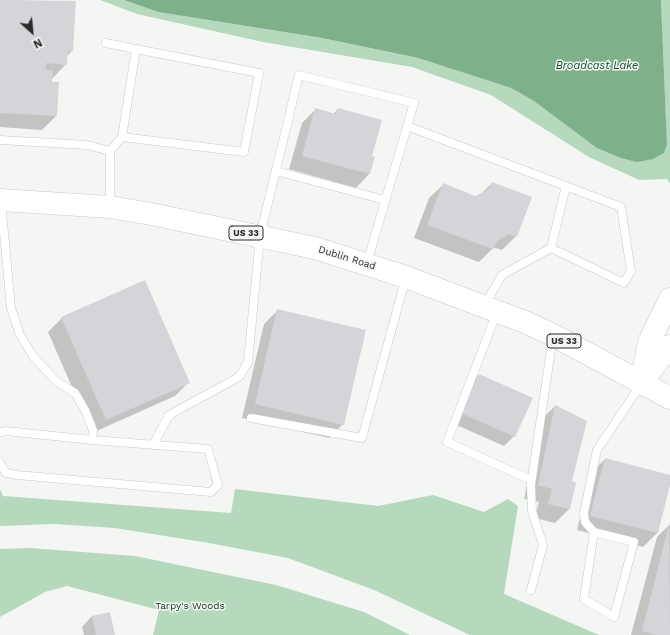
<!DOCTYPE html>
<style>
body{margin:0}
#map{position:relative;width:670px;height:635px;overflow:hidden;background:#f3f6f3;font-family:"Work Sans",sans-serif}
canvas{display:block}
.north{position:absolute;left:12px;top:12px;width:40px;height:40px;-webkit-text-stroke:3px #f3f6f3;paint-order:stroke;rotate:153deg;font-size:11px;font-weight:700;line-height:16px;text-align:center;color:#2a2b2a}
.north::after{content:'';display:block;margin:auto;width:14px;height:18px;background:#2a2b2a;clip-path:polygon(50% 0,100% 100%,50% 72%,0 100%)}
</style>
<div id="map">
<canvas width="670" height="635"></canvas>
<div class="north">N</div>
</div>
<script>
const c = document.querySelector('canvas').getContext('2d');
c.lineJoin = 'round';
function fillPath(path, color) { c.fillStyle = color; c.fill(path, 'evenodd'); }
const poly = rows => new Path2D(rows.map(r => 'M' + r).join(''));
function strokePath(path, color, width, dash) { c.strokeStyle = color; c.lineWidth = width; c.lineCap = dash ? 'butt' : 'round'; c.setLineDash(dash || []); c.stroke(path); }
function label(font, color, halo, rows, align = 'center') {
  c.font = font + ' "Work Sans",sans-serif'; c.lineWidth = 3; c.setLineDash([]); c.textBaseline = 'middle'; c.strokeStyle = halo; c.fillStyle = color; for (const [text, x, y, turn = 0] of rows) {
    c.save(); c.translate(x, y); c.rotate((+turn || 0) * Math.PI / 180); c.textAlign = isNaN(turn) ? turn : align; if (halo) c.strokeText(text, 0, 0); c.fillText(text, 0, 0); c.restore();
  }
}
const green = poly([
 [100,0,124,0,158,12,322,38,418,58,511,88,534,101,667,144,661,0,670,0,670,184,667,179,639,180,589,157,491,95,412,67,263,42,137,14],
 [0,489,3,496,231,513,235,489,378,506,433,495,484,512,508,499,518,506,504,594,599,635,470,635,374,590,288,558,209,543,115,528,54,524,0,526],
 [30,548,135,556,276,585,364,612,410,635,153,635,159,610,67,586,45,592,0,617,0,549]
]);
const water = poly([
 [124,0,661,0,667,144,664,153,653,159,637,162,621,158,597,148,534,101,511,88,418,58,322,38,158,12]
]);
const shadow = poly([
 [0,0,75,2,72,51,67,56,66,64,52,79,51,83,58,83,56,116,42,130,0,127],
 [316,109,333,114,338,109,371,157,374,158,369,174,356,188,289,169,302,123],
 [492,183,516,236,502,250,495,248,492,249,479,262,414,238,429,198,443,185,475,197,481,194],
 [144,282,189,382,175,396,92,433,48,332,62,318],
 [278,310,343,424,329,438,242,418,264,324],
 [479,375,514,436,504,446,452,423,468,386],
 [555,406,571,482,575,483,569,509,555,523,535,518,539,502,524,499,541,420],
 [605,459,670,476,670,481,657,533,643,547,577,530,591,473],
 [670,524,670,635,631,635,657,537],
 [92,616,114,635,84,635,82,627]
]);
const building = poly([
 [0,0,76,1,73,51,68,51,67,65,46,63,46,70,53,70,52,82,59,82,57,116,0,113],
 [315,108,336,114,338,108,382,120,372,156,375,157,370,174,302,156],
 [492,182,532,197,517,237,509,234,497,241,493,249,427,225,443,183,475,196,489,189],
 [145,280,190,383,106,420,61,317],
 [277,309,366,330,344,425,255,404],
 [479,374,533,398,515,437,461,413],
 [555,405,587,421,572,481,576,483,570,509,548,504,552,489,538,485],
 [605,458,670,475,670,485,658,533,590,516],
 [669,525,670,635,656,635,642,631],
 [110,612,115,635,96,635,92,616]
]);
const service = poly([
 [106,43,136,49,122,137,110,151,110,207],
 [407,126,621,207,631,271,624,283,551,248,502,275,484,306],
 [122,137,244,152,259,73,136,49],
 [0,140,87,145,110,151],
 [276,171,385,200],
 [551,248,566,186],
 [497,312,447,442,531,480],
 [251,418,362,438,406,277],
 [0,432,6,431,92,440,93,430,85,410,75,393,56,381,33,356,20,335,11,308,1,201],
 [153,445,169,415,239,377,248,362,260,236,299,75,414,103,367,263],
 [0,463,6,473,17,475,211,492,218,485,208,449,92,440],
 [594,532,634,542,614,617,584,599,594,532,585,522,584,513,597,450,641,384],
 [531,590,543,545,532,511,531,485,553,336]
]);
const primary = poly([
 [0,200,110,207,151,214,315,248,406,277,525,322,553,335,670,398]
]);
const motorway = poly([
 [644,379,670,346],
 [641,383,649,342,670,299]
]);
const shields = [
 [246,233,34],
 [564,341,34]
];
const shieldNames = [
 ["US 33",246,233],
 ["US 33",564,341]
];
const streetNames = [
 ["Dublin Road",347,258,17]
];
const parkNames = [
 ["Tarpy's Woods",190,606]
];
const waterNames = [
 ["Broadcast Lake",597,66]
];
fillPath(green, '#b6d8bd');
fillPath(water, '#7eb18a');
fillPath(shadow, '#0003');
fillPath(building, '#d6d4d8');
strokePath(service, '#c7cac7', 9);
strokePath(primary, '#c7cac7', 23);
strokePath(motorway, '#c7cac7', 23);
strokePath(service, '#fff', 8);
strokePath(primary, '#fff', 22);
strokePath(motorway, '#fff', 22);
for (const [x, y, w] of shields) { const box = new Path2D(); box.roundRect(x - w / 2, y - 7, w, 14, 3); c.fillStyle = '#f3f6f3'; c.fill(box); strokePath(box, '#2a2b2a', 1); }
label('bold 9px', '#2a2b2a', null, shieldNames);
label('10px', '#2a2b2a', '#f3f6f3', streetNames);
label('10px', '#093217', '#f3f6f3', parkNames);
label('italic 11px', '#104b25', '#f3f6f3', waterNames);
</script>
